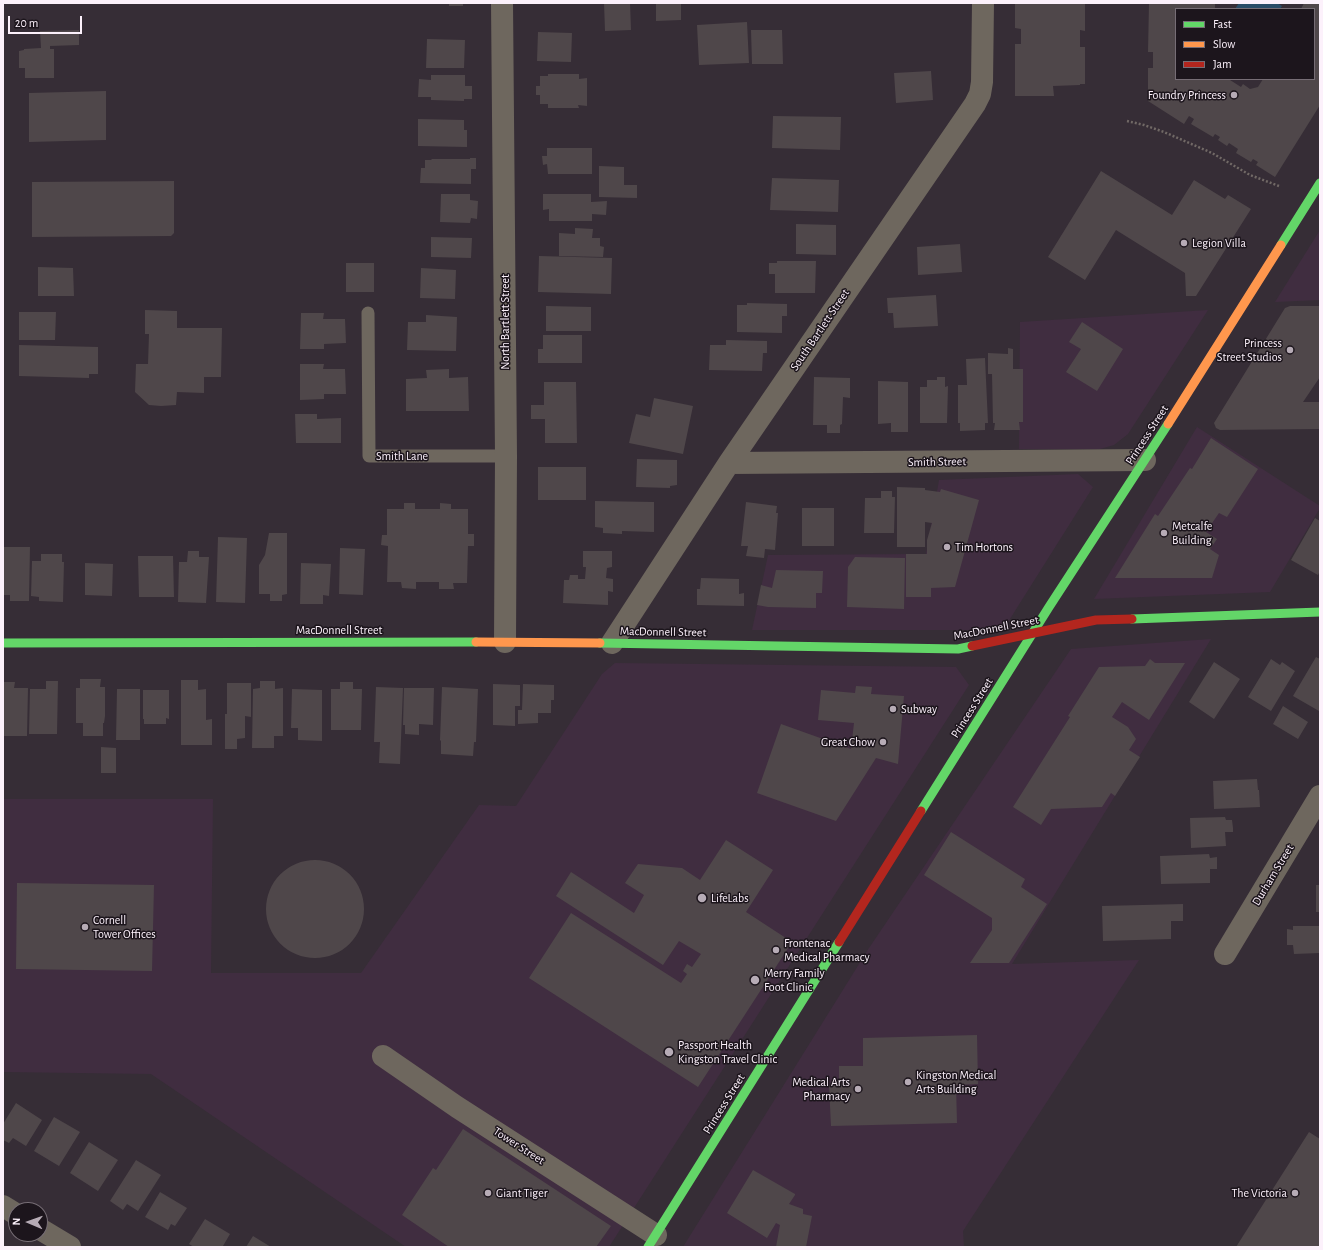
<!DOCTYPE html>
<style>
body{margin:0}
#map{position:relative;width:1323px;height:1250px;overflow:hidden;background:#362d36;font-family:"Alegreya Sans",sans-serif}
canvas{display:block}
.frame{position:absolute;inset:0;border:4px solid #fcf1fb;pointer-events:none}
.legend{position:absolute;left:1175px;top:8px;width:140px;height:72px;box-sizing:border-box;background:#1c151c;border:1px solid #766d75;margin:0;padding:5px 7px;list-style:none;font-size:12px;color:#fcf1fb}
.legend li{display:flex;align-items:center;gap:8px;height:20px}
.legend b{width:20px;border:1px solid #766d75}
.north{position:absolute;left:8px;top:1202px;width:40px;height:40px;box-sizing:border-box;background:#1c151c;border:1px solid #766d75;border-radius:50%;rotate:272deg;font-size:11px;font-weight:700;line-height:16px;text-align:center;color:#fcf1fb}
.north::after{content:'';display:block;margin:auto;width:14px;height:18px;background:#b7acb6;clip-path:polygon(50% 0,100% 100%,50% 72%,0 100%)}
.scale{position:absolute;left:8px;top:16px;width:74px;height:18px;box-sizing:border-box;border:2px solid #fcf1fb;border-top:0;padding-left:5px;font-size:12px;line-height:14px;white-space:nowrap;color:#fcf1fb;-webkit-text-stroke:3px #1c151c;paint-order:stroke}
</style>
<div id="map">
<canvas width="1323" height="1250"></canvas>
<div class="frame"></div>
<ul class="legend">
<li><b style="height:5px;background:#63d668"></b>Fast</li>
<li><b style="height:5px;background:#ff974d"></b>Slow</li>
<li><b style="height:5px;background:#b3261e"></b>Jam</li>
</ul>
<div class="north">N</div>
<div class="scale">20 m</div>
</div>
<script>
const c = document.querySelector('canvas').getContext('2d');
c.lineJoin = 'round';
function fillPath(path, color) { c.fillStyle = color; c.fill(path, 'evenodd'); }
const poly = rows => new Path2D(rows.map(r => 'M' + r).join(''));
function strokePath(path, color, width, dash) { c.strokeStyle = color; c.lineWidth = width; c.lineCap = dash ? 'butt' : 'round'; c.setLineDash(dash || []); c.stroke(path); }
function label(font, color, halo, rows, align = 'center') {
  c.font = font + ' "Alegreya Sans",sans-serif'; c.lineWidth = 3; c.setLineDash([]); c.textBaseline = 'middle'; c.strokeStyle = halo; c.fillStyle = color; for (const [text, x, y, turn = 0] of rows) {
    c.save(); c.translate(x, y); c.rotate((+turn || 0) * Math.PI / 180); c.textAlign = isNaN(turn) ? turn : align; if (halo) c.strokeText(text, 0, 0); c.fillText(text, 0, 0); c.restore();
  }
}
const built = poly([
 [1320,230,1320,300,1275,302],
 [1208,310,1128,434,1114,445,1100,449,1019,449,1020,322],
 [1197,427,1320,506,1320,508,1270,592,1094,599],
 [1078,474,1093,487,1003,630,752,630,768,555,926,554,939,480],
 [1211,639,1012,964,1139,960,963,1231,964,1247,683,1247,869,948,1071,649],
 [615,663,956,667,969,685,609,1247,406,1247,151,1074,3,1072,3,799,213,799,211,973,361,973,479,805,516,806,602,674]
]);
const water = poly([
 [1239,3,1277,3,1282,6,1280,9,1235,9]
]);
const building = poly([
 [449,3,463,3,463,6,449,6],
 [604,3,630,3,631,30,605,31],
 [656,3,681,3,681,20,656,21],
 [1015,3,1085,3,1085,31,1080,30,1080,47,1085,47,1085,84,1080,84,1080,85,1053,86,1054,96,1015,96,1015,44,1021,44,1021,29,1015,28],
 [1149,3,1215,3,1215,9,1176,9,1176,79,1231,79,1230,80,1241,87,1243,84,1250,89,1258,87,1263,79,1314,79,1314,9,1301,9,1304,3,1320,3,1320,105,1275,177,1256,165,1258,162,1253,159,1251,162,1236,153,1238,149,1229,143,1227,146,1218,140,1220,137,1215,134,1213,137,1191,124,1194,119,1189,116,1184,124,1148,101,1148,68,1153,68,1153,52,1148,52],
 [747,22,749,63,699,65,697,25],
 [79,30,79,45,50,46,50,49,54,49,54,78,25,78,25,68,19,68,19,51,24,50,24,49,41,48,40,31],
 [751,30,782,30,783,64,752,64],
 [538,32,572,33,571,62,537,61],
 [427,39,465,40,464,68,426,68],
 [931,71,933,100,896,103,894,73],
 [548,74,579,74,579,79,587,78,587,106,578,105,579,108,548,108,548,104,540,104,540,95,536,95,536,86,540,86,540,76,548,76],
 [431,75,465,75,465,86,472,86,472,99,464,99,464,101,431,100,431,97,418,97,419,79,431,80],
 [106,91,106,140,29,142,29,93],
 [773,116,841,117,840,150,772,148],
 [418,119,464,120,464,130,467,130,467,147,418,146],
 [547,148,592,148,592,174,548,174,547,164,543,165,542,156,547,156],
 [470,158,476,158,476,169,471,169,471,184,420,183,421,168,425,168,425,160,431,160,432,159,470,159],
 [599,166,624,167,624,185,637,185,637,198,599,197],
 [1101,171,1172,215,1194,180,1225,199,1228,195,1251,209,1196,296,1186,296,1185,273,1116,230,1085,280,1048,257],
 [772,178,839,180,838,212,770,210],
 [174,181,174,233,171,236,32,237,32,182],
 [441,194,470,194,470,200,478,201,477,219,471,218,470,223,440,222],
 [543,194,591,194,591,202,607,201,606,215,592,214,592,221,549,221,549,209,543,210],
 [796,224,836,225,836,255,796,254],
 [575,228,593,229,592,238,600,238,600,246,604,247,603,257,559,256,559,233,575,234],
 [431,237,472,238,471,258,431,257],
 [960,244,962,272,918,275,917,247],
 [539,256,612,258,611,294,538,292],
 [777,261,816,261,815,293,775,293,775,274,769,274,769,263,777,263],
 [346,263,374,263,374,292,346,292],
 [38,267,73,268,74,296,38,296],
 [421,268,456,270,455,299,420,298],
 [936,295,938,326,894,328,893,313,888,313,887,298],
 [747,303,787,304,787,316,782,316,782,333,737,332,737,305,747,305],
 [546,306,591,307,591,331,546,331],
 [1320,306,1320,377,1303,402,1320,402,1320,429,1220,430,1216,428,1214,423,1285,308,1290,306],
 [145,310,177,311,177,328,222,328,221,377,204,377,204,393,177,392,176,405,161,406,149,405,135,392,136,364,148,364,149,334,145,334],
 [19,312,56,312,55,340,19,340],
 [301,313,324,313,323,319,345,319,346,343,324,344,324,349,300,349],
 [426,315,457,317,456,351,407,350,408,322,426,322],
 [1082,322,1123,349,1097,391,1066,372,1081,349,1069,342],
 [543,335,582,335,582,363,538,363,538,349,543,349],
 [726,340,767,341,767,353,763,353,762,371,709,370,710,345,726,345],
 [19,345,98,347,98,374,89,374,89,378,19,376],
 [1008,348,1013,349,1013,369,1023,369,1023,422,1019,422,1020,430,994,430,995,423,993,423,992,374,988,374,988,353,1008,354],
 [985,358,988,423,985,423,985,430,960,431,960,423,958,423,958,385,967,385,966,359],
 [300,364,324,364,323,369,345,369,346,394,324,394,324,399,300,400],
 [449,369,449,378,468,377,469,411,406,411,406,379,427,378,426,370],
 [814,377,850,378,850,398,843,397,842,424,840,425,840,433,827,433,827,425,813,425],
 [937,377,945,377,945,387,948,386,947,423,920,423,920,387,927,387,927,380,937,380],
 [878,381,908,382,908,432,891,432,891,423,878,424],
 [544,382,576,382,577,443,545,443,545,419,531,419,531,405,544,405],
 [654,398,693,406,683,454,629,443,636,414,650,417],
 [295,414,317,414,317,419,341,418,341,443,296,443],
 [1211,438,1258,469,1227,517,1219,513,1206,532,1217,539,1210,549,1219,555,1212,578,1115,578,1155,514,1158,516,1190,468,1192,469],
 [637,459,677,460,677,485,670,486,670,488,636,487],
 [538,467,586,467,586,500,538,500],
 [897,487,925,488,925,490,940,492,941,489,979,500,955,587,931,588,931,597,906,597,906,554,927,554,927,540,932,523,925,522,925,547,897,547],
 [881,491,892,491,892,497,895,497,894,533,864,533,865,498,881,498],
 [595,501,654,502,654,532,622,531,622,534,603,533,603,528,595,527],
 [746,502,777,506,776,513,778,513,775,550,765,549,764,558,746,556,748,546,741,546],
 [404,503,415,503,415,509,440,509,440,503,451,504,451,509,468,509,468,534,474,534,474,546,468,546,467,583,453,583,454,589,439,589,439,582,416,582,416,589,402,588,401,582,387,582,388,546,381,545,382,535,387,535,387,509,404,509],
 [802,508,834,508,834,546,802,546],
 [1315,518,1320,521,1320,571,1318,575,1291,560],
 [269,533,287,533,287,594,282,595,282,601,270,601,270,594,259,594,259,565,265,555],
 [218,537,247,538,245,603,216,602],
 [4,547,30,547,29,601,10,601,10,595,3,595],
 [340,548,365,549,363,595,339,594],
 [188,551,199,551,199,557,209,557,206,603,178,602,179,562,187,562],
 [583,551,612,551,612,567,607,568,606,578,613,579,613,592,608,591,608,605,563,603,564,580,569,580,570,575,578,575,578,579,585,579,586,567,583,567],
 [41,554,62,554,62,562,64,562,63,602,39,601,39,597,31,596,32,561,41,561],
 [138,556,173,556,174,597,139,597],
 [855,557,905,558,904,609,847,607,848,567],
 [85,563,113,564,112,596,85,595],
 [301,563,331,564,329,596,323,595,323,604,300,604],
 [776,570,823,571,822,593,816,593,816,608,768,607,757,605,761,585,772,588],
 [701,578,739,579,739,594,744,593,744,606,697,605,697,589,700,589],
 [1316,657,1320,659,1320,709,1319,711,1293,696],
 [1150,659,1155,663,1185,663,1149,720,1122,702,1112,717,1128,727,1136,739,1129,750,1140,757,1115,796,1111,793,1102,807,1051,809,1041,825,1013,807,1070,717,1068,716,1099,667,1145,666],
 [1271,659,1280,665,1282,662,1295,671,1271,711,1248,697],
 [1214,662,1240,679,1214,719,1189,702],
 [80,679,101,679,100,687,105,687,105,716,104,723,103,723,103,736,83,736,83,723,76,723,76,688,80,688],
 [181,680,198,680,198,690,206,689,206,720,212,719,212,745,181,745],
 [46,681,58,681,57,734,29,734,30,689,46,689],
 [260,681,275,681,275,689,283,688,283,736,274,736,274,748,252,748,253,689,260,688],
 [4,682,15,682,14,688,28,688,27,736,3,736],
 [340,682,353,682,353,689,362,689,361,730,331,730,331,689,340,689],
 [227,683,251,683,251,717,245,716,245,738,237,739,237,749,225,749,225,714,227,714],
 [493,684,520,685,520,706,515,706,515,726,493,725],
 [523,684,554,685,554,700,551,700,551,713,538,713,538,723,518,724,518,710,522,710],
 [856,686,872,687,871,694,904,696,898,764,876,758,836,821,757,793,781,724,851,749,854,723,818,720,821,690,855,693],
 [376,687,403,688,400,764,379,763,380,742,374,742],
 [442,687,478,689,476,742,474,742,473,756,441,754,441,741,440,740],
 [404,688,434,688,433,725,419,724,419,735,405,734,405,725,403,725],
 [117,689,140,689,140,740,116,740],
 [292,689,322,690,322,741,298,740,298,728,291,728],
 [143,690,169,690,169,719,166,718,166,724,144,724,144,719,143,719],
 [1283,706,1308,722,1298,739,1273,724],
 [101,747,116,748,116,773,101,773],
 [1257,779,1258,790,1259,790,1260,807,1214,809,1213,781],
 [1225,817,1226,820,1232,820,1233,828,1233,832,1225,832,1226,846,1191,848,1190,818],
 [951,832,1025,879,1021,887,1047,904,1009,963,970,963,992,930,992,918,924,875],
 [726,840,773,870,746,912,792,942,698,1087,529,978,571,913,681,983,687,974,683,971,687,964,692,967,701,954,679,941,663,965,556,896,571,872,634,913,644,895,625,883,638,864,682,868,700,880],
 [1209,854,1210,858,1217,857,1217,869,1210,869,1210,883,1161,884,1160,856],
 '266 909a49 49 0 1 1 98 0a49 49 0 1 1-98 0Z',
 [17,883,154,885,152,971,16,969],
 [1316,885,1320,885,1320,912,1316,912],
 [1183,904,1183,921,1171,921,1171,939,1103,941,1102,906],
 [1293,926,1320,926,1320,953,1294,954,1293,945,1287,945,1287,929,1293,930],
 [977,1035,978,1084,956,1085,957,1123,831,1126,829,1085,839,1085,839,1066,863,1066,863,1038],
 [16,1103,42,1120,26,1146,13,1138,9,1143,3,1140,3,1124],
 [54,1117,80,1132,59,1166,34,1151],
 [463,1129,611,1226,596,1247,449,1247,402,1215,433,1168,436,1170],
 [1309,1132,1320,1139,1320,1247,1236,1247],
 [89,1142,118,1160,98,1191,70,1173],
 [136,1160,161,1175,138,1211,127,1204,123,1210,110,1201],
 [753,1170,795,1194,795,1195,789,1204,803,1209,803,1214,812,1216,806,1247,776,1247,780,1225,776,1223,767,1238,727,1213],
 [160,1192,187,1208,175,1226,171,1224,168,1230,145,1217],
 [205,1219,230,1234,223,1246,225,1247,194,1247,189,1244],
 [253,1236,271,1247,246,1247]
]);
const path = poly([
 [1127,121,1144,125,1164,132,1212,153,1250,175,1279,186]
]);
const lane = poly([
 [368,313,369,456,506,456]
]);
const street = poly([
 [502,3,506,456,505,642],
 [729,463,1145,460],
 [612,643,729,463,975,104,980,94,982,82,983,3],
 [1225,954,1320,796],
 [383,1056,457,1107,656,1235],
 [3,1206,16,1214],
 [40,1229,70,1247]
]);
const fast = poly([
 [1281,245,1320,183],
 [1132,619,1320,612],
 [3,643,476,642],
 [600,643,958,649,972,646],
 [921,811,1049,607,1168,424],
 [648,1247,839,942]
]);
const slow = poly([
 [1168,424,1281,245],
 [476,642,600,643]
]);
const jam = poly([
 [972,646,1096,620,1132,619],
 [839,942,921,811]
]);
const markers = [
 [1234,95,4,"#b7acb6"],
 [1184,243,4,"#b7acb6"],
 [1290,350,4,"#b7acb6"],
 [1164,533,4,"#b7acb6"],
 [947,547,4,"#b7acb6"],
 [893,709,4,"#b7acb6"],
 [883,742,4,"#b7acb6"],
 [702,898,5,"#b7acb6"],
 [85,927,4,"#b7acb6"],
 [776,950,4,"#b7acb6"],
 [755,980,5,"#b7acb6"],
 [669,1052,5,"#b7acb6"],
 [908,1082,4,"#b7acb6"],
 [858,1089,4,"#b7acb6"],
 [488,1193,4,"#b7acb6"],
 [1295,1193,4,"#b7acb6"]
];
const poiNames = [
 ["Foundry Princess",1226,95,"right"],
 ["Legion Villa",1192,243],
 ["Princess",1282,343,"right"],
 ["Street Studios",1282,357,"right"],
 ["Metcalfe",1172,526],
 ["Building",1172,540],
 ["Tim Hortons",955,547],
 ["Subway",901,709],
 ["Great Chow",875,742,"right"],
 ["LifeLabs",711,898],
 ["Cornell",93,920],
 ["Tower Offices",93,934],
 ["Frontenac",784,943],
 ["Medical Pharmacy",784,957],
 ["Merry Family",764,973],
 ["Foot Clinic",764,987],
 ["Passport Health",678,1045],
 ["Kingston Travel Clinic",678,1059],
 ["Kingston Medical",916,1075],
 ["Arts Building",916,1089],
 ["Medical Arts",850,1082,"right"],
 ["Pharmacy",850,1096,"right"],
 ["Giant Tiger",496,1193],
 ["The Victoria",1287,1193,"right"]
];
const streetNames = [
 ["North Bartlett Street",505,322,-90],
 ["South Bartlett Street",820,330,-56],
 ["Princess Street",1147,435,-57],
 ["Smith Lane",402,456],
 ["Smith Street",937,462,-1],
 ["MacDonnell Street",996,628,-11],
 ["MacDonnell Street",339,630],
 ["MacDonnell Street",663,632,1],
 ["Princess Street",972,708,-58],
 ["Durham Street",1273,875,-59],
 ["Princess Street",724,1104,-58],
 ["Tower Street",519,1146,33]
];
fillPath(built, '#402d40');
fillPath(water, '#294c67');
fillPath(building, '#4f474a');
strokePath(path, '#716966', 2.5, [2, 2]);
strokePath(lane, '#6e675e', 13);
strokePath(street, '#6e675e', 22);
strokePath(fast, '#63d668', 9);
strokePath(slow, '#ff974d', 9);
strokePath(jam, '#b3261e', 9);
for (const [x, y, r, color] of markers) { const dot = new Path2D(); dot.arc(x, y, r, 0, 2 * Math.PI); c.fillStyle = color; c.fill(dot); strokePath(dot, '#1c151c', 1.5); }
label('12px', '#fcf1fb', '#1c151c', poiNames, 'left');
label('12px', '#fcf1fb', '#1c151c', streetNames);
</script>
